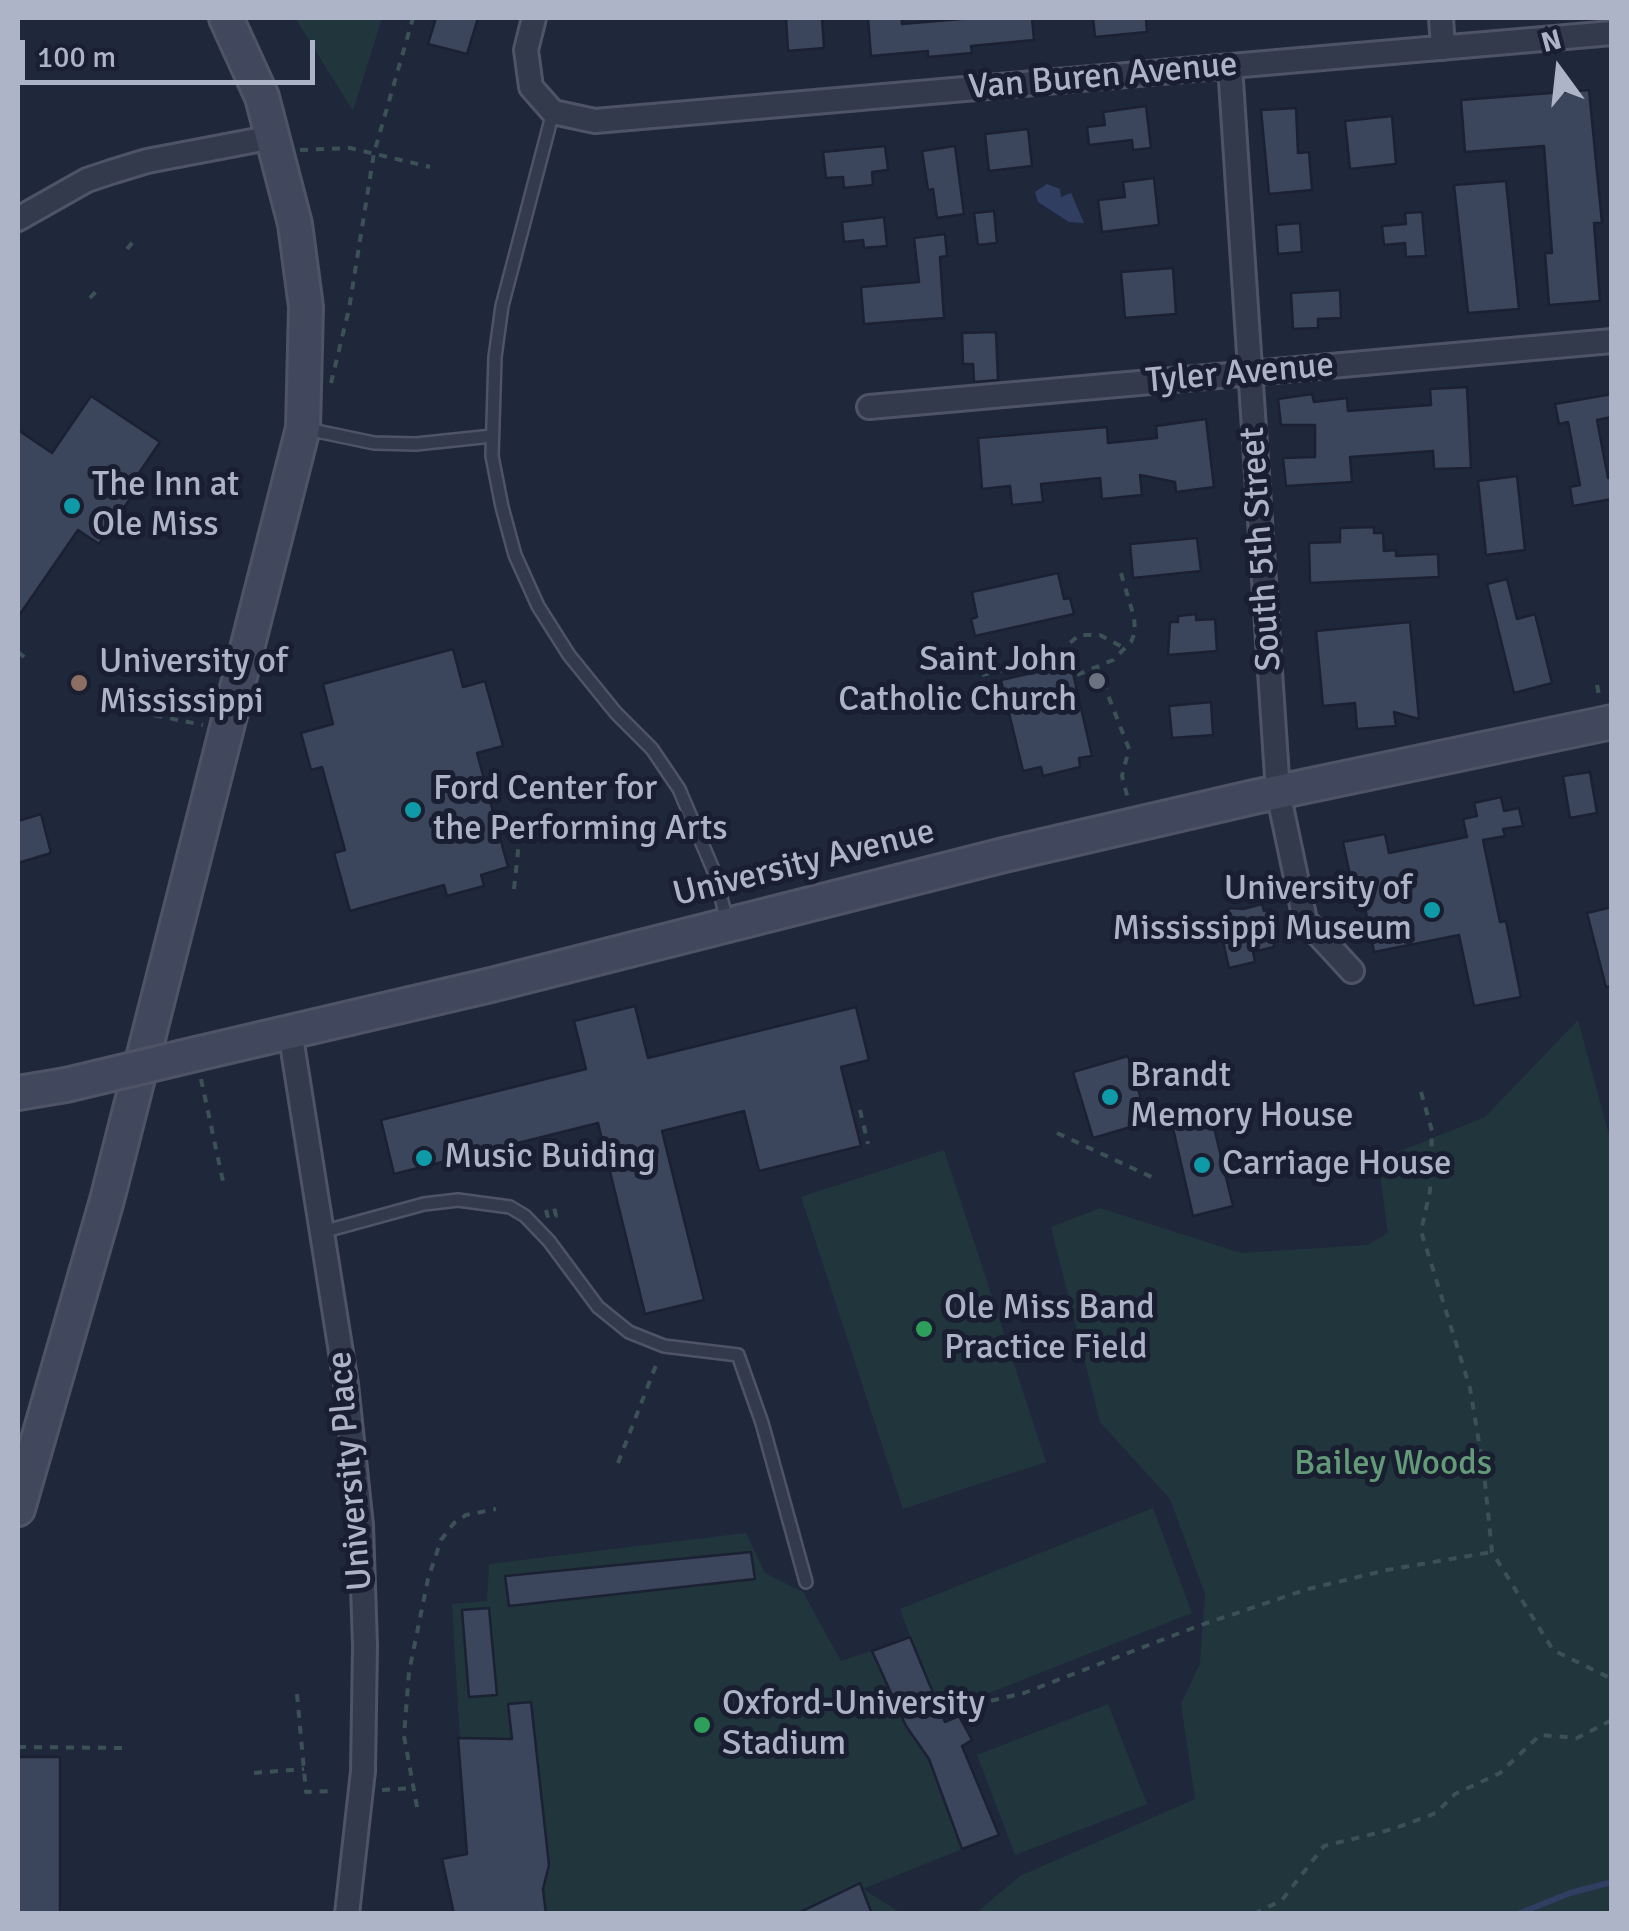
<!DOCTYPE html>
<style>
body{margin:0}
#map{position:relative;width:1629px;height:1931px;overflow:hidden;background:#1f273b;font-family:Signika,sans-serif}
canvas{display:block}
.frame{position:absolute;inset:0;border:20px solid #aeb4c7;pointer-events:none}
.north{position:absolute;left:1509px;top:20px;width:100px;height:100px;-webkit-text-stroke:8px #191f30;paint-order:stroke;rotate:345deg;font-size:28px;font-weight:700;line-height:40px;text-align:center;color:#aeb4c7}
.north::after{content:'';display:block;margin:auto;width:35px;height:45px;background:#aeb4c7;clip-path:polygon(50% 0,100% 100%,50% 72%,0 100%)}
.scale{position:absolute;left:20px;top:40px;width:295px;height:45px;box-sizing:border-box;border:5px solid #aeb4c7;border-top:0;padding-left:12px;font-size:30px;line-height:35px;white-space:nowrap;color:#aeb4c7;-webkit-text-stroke:8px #191f30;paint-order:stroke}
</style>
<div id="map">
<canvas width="1629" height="1931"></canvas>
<div class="frame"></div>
<div class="north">N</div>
<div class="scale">100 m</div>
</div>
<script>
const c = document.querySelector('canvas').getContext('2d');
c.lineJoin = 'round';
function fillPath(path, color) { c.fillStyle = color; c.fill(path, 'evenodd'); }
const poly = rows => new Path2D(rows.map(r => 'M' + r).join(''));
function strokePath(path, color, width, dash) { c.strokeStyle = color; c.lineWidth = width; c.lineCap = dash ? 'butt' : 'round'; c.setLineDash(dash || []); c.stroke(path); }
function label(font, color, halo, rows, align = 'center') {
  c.font = font + ' Signika,sans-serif'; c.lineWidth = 10; c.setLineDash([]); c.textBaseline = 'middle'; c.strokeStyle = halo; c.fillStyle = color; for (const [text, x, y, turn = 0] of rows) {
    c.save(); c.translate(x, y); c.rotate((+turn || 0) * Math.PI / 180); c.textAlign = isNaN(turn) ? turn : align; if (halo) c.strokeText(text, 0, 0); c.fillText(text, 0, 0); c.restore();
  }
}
const green = poly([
 [295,18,382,18,353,111],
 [1578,1020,1612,1146,1611,1913,976,1913,1020,1876,1195,1799,1181,1704,1200,1663,1205,1594,1170,1499,1100,1422,1051,1227,1100,1208,1241,1253,1367,1245,1388,1233,1378,1160,1485,1117],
 [944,1150,1046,1462,903,1509,801,1197],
 [1153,1508,1192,1613,941,1712,992,1837,863,1889,901,1913,454,1913,442,1859,479,1851,475,1825,465,1827,452,1604,487,1601,489,1564,746,1533,765,1573,803,1592,841,1661,911,1638,900,1609],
 [1108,1704,1147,1804,1015,1855,977,1755]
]);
const water = poly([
 [1047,184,1060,189,1061,197,1071,193,1084,223,1069,222,1038,202,1035,192]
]);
const stream = poly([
 [1518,1914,1570,1893,1612,1882]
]);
const building = poly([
 [436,18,478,18,467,54,428,44,436,18],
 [786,18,822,18,824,48,788,51,786,18],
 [868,18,902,18,902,24,973,18,1032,18,1034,40,971,46,972,53,928,57,928,51,871,56,868,18],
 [1093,18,1146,18,1147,32,1095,37,1093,18],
 [1589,90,1602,223,1594,223,1600,301,1549,305,1545,253,1552,253,1544,146,1465,152,1461,100,1589,90],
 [1146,106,1151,148,1133,150,1132,140,1089,145,1087,127,1105,125,1103,112,1146,106],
 [1296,108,1298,153,1309,152,1312,190,1269,194,1261,110,1296,108],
 [1392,116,1396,164,1350,169,1345,121,1392,116],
 [1028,129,1032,166,989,171,985,134,1028,129],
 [885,146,888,170,872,172,873,185,844,188,843,177,826,178,823,152,885,146],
 [955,146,964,214,937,218,933,189,928,190,922,151,955,146],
 [1154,178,1159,225,1102,232,1098,200,1125,197,1123,182,1154,178],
 [1506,181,1519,309,1468,313,1454,185,1506,181],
 [994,211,997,243,978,245,974,213,994,211],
 [1422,212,1426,256,1406,257,1405,243,1384,245,1382,226,1406,224,1405,213,1422,212],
 [884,217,887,246,864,248,863,240,844,242,842,222,884,217],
 [1300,223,1302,252,1278,254,1276,225,1300,223],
 [945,234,947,256,940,257,944,318,864,324,861,287,919,282,914,238,945,234],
 [1173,268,1176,314,1125,318,1121,272,1173,268],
 [1340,290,1341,318,1318,319,1318,328,1293,329,1291,293,1340,290],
 [996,332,998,380,974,382,973,364,963,364,962,333,996,332],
 [1467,387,1471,468,1434,469,1433,451,1350,457,1352,482,1286,486,1283,458,1315,457,1315,425,1281,425,1278,399,1312,394,1314,402,1347,398,1348,411,1431,405,1430,389,1467,387],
 [1612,394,1612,417,1597,420,1608,478,1612,477,1612,499,1573,506,1570,487,1580,485,1568,422,1559,424,1555,404,1612,394],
 [91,396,160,442,137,476,143,480,99,544,78,530,18,617,18,430,52,453,91,396],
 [1206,419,1214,487,1176,492,1175,482,1140,475,1142,495,1102,499,1100,478,1041,484,1043,502,1012,505,1010,486,982,489,978,438,1107,427,1108,443,1157,438,1156,426,1206,419],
 [1517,476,1525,550,1486,555,1478,481,1517,476],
 [1374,527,1374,533,1383,533,1384,551,1396,550,1396,556,1438,554,1439,577,1310,583,1309,543,1340,542,1340,528,1374,527],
 [1197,538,1201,571,1133,578,1130,544,1197,538],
 [1058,573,1064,599,1070,598,1074,614,975,636,971,619,977,617,972,592,1058,573],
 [1507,579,1517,619,1535,614,1552,683,1514,693,1487,584,1507,579],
 [1196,614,1196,620,1215,619,1217,651,1168,655,1170,622,1178,622,1178,616,1196,614],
 [1410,622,1419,719,1394,712,1396,726,1357,729,1355,703,1323,706,1316,631,1410,622],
 [453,649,463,687,485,681,503,746,477,753,508,867,481,875,484,886,447,896,444,885,350,911,334,853,345,850,322,767,311,770,301,733,333,724,323,684,453,649],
 [1071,664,1092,756,1079,758,1080,767,1043,776,1041,767,1023,771,1001,680,1071,664],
 [1211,702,1213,735,1172,738,1169,706,1211,702],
 [1590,772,1597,813,1570,818,1563,776,1590,772],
 [1501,797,1504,811,1519,808,1523,826,1503,829,1505,836,1483,840,1500,922,1506,921,1521,997,1474,1006,1459,935,1374,952,1363,898,1355,899,1343,842,1385,834,1389,853,1467,837,1463,819,1477,816,1474,803,1501,797],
 [41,814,51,853,18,863,18,821,41,814],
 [1262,904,1264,911,1271,909,1274,947,1253,952,1255,962,1229,968,1221,932,1225,931,1221,916,1230,908,1243,909,1262,904],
 [1612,907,1612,986,1606,987,1587,913,1612,907],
 [635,1006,648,1058,856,1007,869,1060,841,1067,861,1146,759,1171,744,1111,662,1131,704,1300,645,1314,598,1123,394,1174,381,1120,586,1069,574,1021,635,1006],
 [1128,1056,1148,1122,1093,1138,1073,1072,1128,1056],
 [1211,1115,1233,1206,1193,1216,1172,1124,1211,1115],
 [751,1552,755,1579,509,1606,505,1576,751,1552],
 [489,1608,497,1695,469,1697,462,1610,489,1608],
 [910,1637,945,1722,959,1716,972,1740,962,1746,999,1835,962,1849,929,1759,906,1726,872,1651,910,1637],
 [531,1702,549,1865,543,1889,546,1914,454,1914,442,1859,467,1854,458,1738,512,1739,508,1704,531,1702],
 [18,1757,60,1757,60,1914,18,1914,18,1757],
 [860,1883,872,1914,796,1914,860,1883]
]);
const path = poly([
 [300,150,350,148,430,167],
 [127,249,137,237],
 [90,298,100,287],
 [331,383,349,309,374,153,413,18],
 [18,652,29,661],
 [1097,667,1129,749,1122,776,1128,799],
 [982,675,1053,658,1079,635,1100,635,1126,649],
 [1077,675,1113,660,1131,642,1135,632,1134,617,1120,570],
 [1597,685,1600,700],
 [123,709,203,725],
 [514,889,519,842],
 [201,1079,224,1186],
 [1421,1092,1432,1131,1430,1191,1421,1231,1470,1388,1484,1473,1492,1552,1553,1650,1612,1679],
 [860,1110,868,1144],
 [1057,1133,1158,1180],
 [546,1210,548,1218,556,1216,554,1207],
 [618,1463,658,1360],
 [297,1694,306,1792,333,1791],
 [960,1708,1024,1693,1198,1626,1308,1589,1387,1570,1492,1552],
 [18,1747,126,1748],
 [254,1773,304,1769],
 [382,1790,412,1788],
 [417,1807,404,1736,409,1672,428,1579,441,1540,454,1523,466,1515,496,1509],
 [1254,1914,1282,1900,1324,1846,1393,1829,1436,1813,1455,1794,1500,1773,1540,1735,1577,1738,1612,1720]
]);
const lane = poly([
 [553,112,502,306,495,357,492,456,502,507,515,555,538,606,569,655,616,713,652,749,679,789,715,874,727,921],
 [307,429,374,443,416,444,492,436],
 [322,1232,424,1204,458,1200,510,1207,525,1216,549,1241,598,1307,629,1332,664,1346,738,1355,762,1423,806,1582]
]);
const street = poly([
 [534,18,526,50,531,87,553,112,595,121,1612,33],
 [1441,18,1443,48],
 [1230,66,1278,792,1305,920,1352,971],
 [18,219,87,180,111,172,147,161,273,137],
 [869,407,1612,341],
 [290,1031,346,1384,361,1525,365,1646,363,1771,347,1914]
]);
const secondary = poly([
 [200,1053,491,985,1004,855,1254,797,1612,722],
 [18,1093,66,1085],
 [18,1509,107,1200,303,428,306,307,295,224,262,97,226,18]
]);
const secondaryBridge = poly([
 [66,1085,200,1053]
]);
const markers = [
 [72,506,10,"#0f9aa8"],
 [1097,681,10,"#6b7280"],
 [79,683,10,"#8d6e63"],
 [413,810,10,"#0f9aa8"],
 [1432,910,10,"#0f9aa8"],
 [1110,1097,10,"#0f9aa8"],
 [424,1158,10,"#0f9aa8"],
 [1202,1165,10,"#0f9aa8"],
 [924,1329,10,"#2e9e5b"],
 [702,1725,10,"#2e9e5b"]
];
const streetNames = [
 ["Van Buren Avenue",1103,77,-5],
 ["Tyler Avenue",1240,374,-5],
 ["South 5th Street",1262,549,-94],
 ["University Avenue",804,864,-14],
 ["University Place",351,1471,-95]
];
const poiNames = [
 ["The Inn at",92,486],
 ["Ole Miss",92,526],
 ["Saint John",1077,661,"right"],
 ["Catholic Church",1077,701,"right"],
 ["University of",99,663],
 ["Mississippi",99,703],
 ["Ford Center for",433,790],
 ["the Performing Arts",433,830],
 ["University of",1412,890,"right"],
 ["Mississippi Museum",1412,930,"right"],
 ["Brandt",1130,1077],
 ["Memory House",1130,1117],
 ["Music Buiding",444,1158],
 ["Carriage House",1222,1165],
 ["Ole Miss Band",944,1309],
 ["Practice Field",944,1349],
 ["Oxford-University",722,1705],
 ["Stadium",722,1745]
];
const parkNames = [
 ["Bailey Woods",1393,1465]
];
fillPath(green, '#21353c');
fillPath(water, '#303e62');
strokePath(stream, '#303e62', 6);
fillPath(building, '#3b455b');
strokePath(building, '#1b2132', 2.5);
strokePath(lane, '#4e5466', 16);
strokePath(street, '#4e5466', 28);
strokePath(secondary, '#4e5466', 38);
strokePath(path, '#3c5156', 4, [8, 8]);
strokePath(lane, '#333a4b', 11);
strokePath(street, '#333a4b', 22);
strokePath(secondary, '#41485e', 32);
strokePath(secondaryBridge, '#4e5466', 38, []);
strokePath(secondaryBridge, '#41485e', 32);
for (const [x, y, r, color] of markers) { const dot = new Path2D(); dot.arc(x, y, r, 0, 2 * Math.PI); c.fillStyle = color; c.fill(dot); strokePath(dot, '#191f30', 4); }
label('35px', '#aeb4c7', '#191f30', streetNames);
label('35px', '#aeb4c7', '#191f30', poiNames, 'left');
label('35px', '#639a78', '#191f30', parkNames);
</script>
